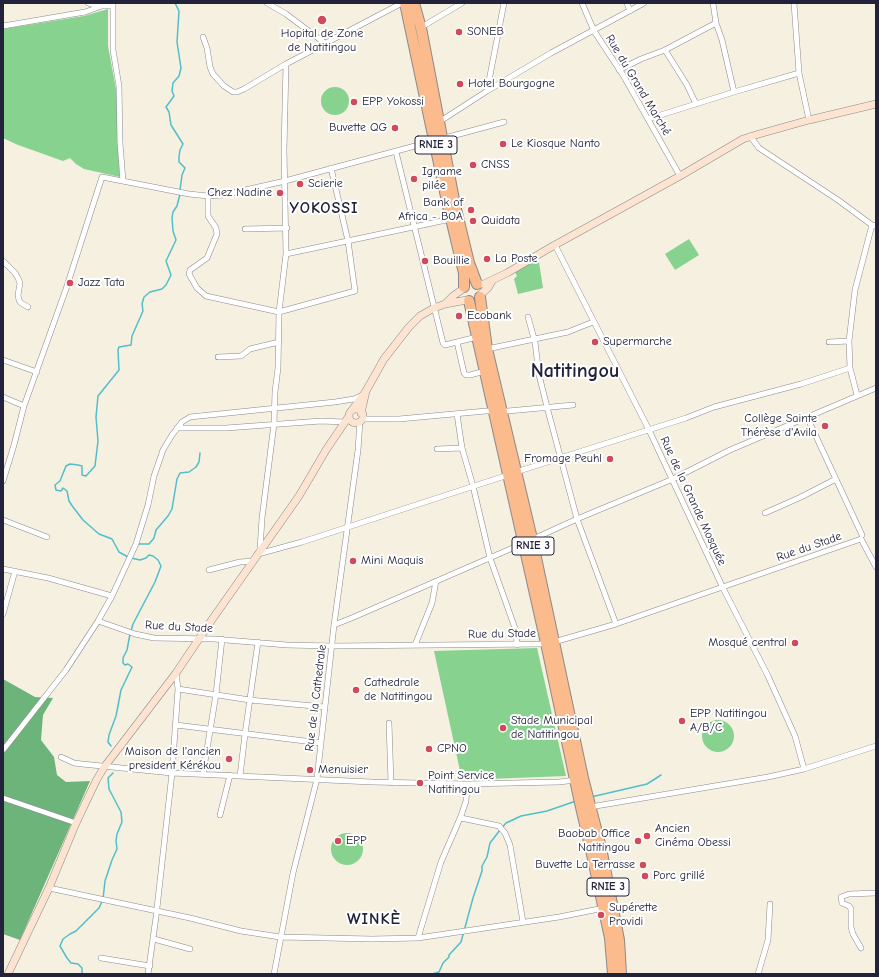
<!DOCTYPE html>
<meta charset="utf-8">
<style>
body{margin:0}
#map{position:relative;width:879px;height:977px;overflow:hidden;background:#f5f0df;font-family:"Comic Neue",sans-serif}
canvas{display:block}
.frame{position:absolute;inset:0;border:4px solid #22223b;pointer-events:none}
</style>
<div id="map">
<canvas width="879" height="977"></canvas>
<div class="frame"></div>
</div>
<script>
const c = document.querySelector('canvas').getContext('2d');
c.lineJoin = 'round';
function fillPath(path, color) { c.fillStyle = color; c.fill(path, 'evenodd'); }
const poly = rows => new Path2D(rows.map(r => 'M' + r).join(''));
function strokePath(path, color, width, dash) { c.strokeStyle = color; c.lineWidth = width; c.lineCap = dash ? 'butt' : 'round'; c.setLineDash(dash || []); c.stroke(path); }
function label(font, color, halo, rows, align = 'center') {
  c.font = font + ' "Comic Neue",sans-serif'; c.lineWidth = 4; c.setLineDash([]); c.textBaseline = 'middle'; c.strokeStyle = halo; c.fillStyle = color; for (const [text, x, y, turn = 0] of rows) {
    c.save(); c.translate(x, y); c.rotate((+turn || 0) * Math.PI / 180); c.textAlign = isNaN(turn) ? turn : align; if (halo) c.strokeText(text, 0, 0); c.fillText(text, 0, 0); c.restore();
  }
}
const green = poly([
 [108,9,108,46,117,95,117,133,120,177,84,169,76,164,70,158,63,161,18,145,3,138,3,29,84,16],
 '321 101a14 14 0 1 1 28 0a14 14 0 1 1-28 0Z',
 [689,239,699,255,675,270,665,254],
 [538,256,543,288,518,294,514,279,517,276,514,270],
 [537,648,566,776,462,780,434,651],
 '702 736a16 16 0 1 1 32 0a16 16 0 1 1-32 0Z',
 '331 849a16 16 0 1 1 32 0a16 16 0 1 1-32 0Z'
]);
const forest = poly([
 [3,679,35,697,53,698,43,715,41,740,54,757,57,775,66,782,90,781,20,940,3,934]
]);
const stream = poly([
 [175,3,179,11,177,42,181,68,179,76,173,83,172,91,174,96,166,107,169,112,171,125,183,144,180,150,179,157,179,162,185,168,182,175,180,190],
 [138,544,149,544,154,538,156,530,168,516,172,509,177,479,180,473,189,472,196,467,199,462,200,453],
 [128,557,119,552,112,539,99,534,83,520,73,507,69,501,67,491,63,488,61,491,56,490,55,485,60,481,66,466,70,464,78,465,82,466,82,475,86,476,95,466,98,441,96,417,98,396,119,370,118,350,119,347,131,345,132,336,143,311,142,304,144,297,150,292,162,289,166,285,171,275,166,261,176,240,173,231,172,218,173,212,177,206,180,194],
 [131,558,140,560,146,558,149,555,153,556,158,560,161,566,155,582,133,624,131,631],
 [111,746,108,742,109,735,116,716,121,690,132,667,128,664,125,665,123,663,123,658,127,650,130,634],
 [591,797,647,784,661,775],
 [82,974,82,968,78,964,71,963,67,958,60,946,63,939,70,934,76,931,99,908,103,899,105,881,112,860,117,849,116,841,117,834,122,822,121,812,109,789,108,778,113,773],
 [432,974,439,972,443,963,449,957,449,955,461,942,473,898,482,871,482,866,487,857,490,843,500,830,506,823,521,816,547,811,576,801]
]);
const street = poly([
 [88,3,97,6,113,6],
 [113,3,113,50,119,86,120,143,123,181],
 [267,3,286,14,326,44],
 [582,3,594,31,623,75,680,176],
 [627,3,630,11],
 [794,3,799,73,809,120],
 [716,23,722,40,734,92],
 [3,26,85,12,102,6],
 [420,28,462,3],
 [203,37,207,48,210,67,213,74,224,86,233,92,237,92,244,89,286,64,402,3],
 [665,50,687,85,696,104],
 [619,70,641,59,665,50,716,23,713,3],
 [487,91,504,3],
 [648,119,734,92,799,73],
 [439,122,487,91,551,53,644,3],
 [750,136,759,148,838,200,872,225,876,226],
 [396,152,443,343,445,345,477,337],
 [208,196,208,216,216,228,217,234,207,258,190,270,189,274,197,288,206,296,279,312,355,291,348,241,331,168],
 [245,229,287,228],
 [555,245,649,430,723,588,768,676,795,736,804,769],
 [286,254,451,219],
 [3,261,15,273,18,278,20,283,18,295,19,300,21,303,28,307],
 [528,317,535,342,539,375,547,407,577,519,616,624],
 [457,342,464,373,466,375,470,375,485,371],
 [829,342,849,341],
 [487,349,568,332,593,322],
 [218,357,241,356,250,349,279,342],
 [3,360,37,372],
 [850,368,849,341,855,290,872,225],
 [3,397,24,406],
 [457,414,462,448,473,486,490,558,516,631,517,645],
 [807,417,862,535],
 [362,419,399,419,486,411,508,411,573,405],
 [177,428,226,428,321,421,344,422],
 [437,449,462,448],
 [516,472,686,418,714,407,801,384,850,368,857,395],
 [3,481,14,445,24,406,66,289,102,177,189,194,208,196,223,195,285,181,504,122],
 [765,513,801,497,836,479],
 [3,520,47,537],
 [531,540,577,519,673,479,730,450,876,388],
 [260,550,262,518,274,424,275,392,278,368,279,312,286,254,284,150,286,64],
 [258,554,302,542,508,475],
 [3,569,48,578,112,596],
 [209,570,240,562,253,561],
 [3,614,15,571],
 [98,621,135,634,154,638,214,639,287,645,332,646,540,644,554,642,616,624,861,539,876,567],
 [334,625,354,617,524,543],
 [415,645,432,603,436,581],
 [178,689,250,700,324,707],
 [389,723,391,783],
 [176,725,321,743],
 [3,748,4,749,66,670,98,621,112,596,136,544,148,505,154,476,163,450,172,435,182,422,190,417,335,402,354,399,363,395],
 [61,757,74,763,82,764,172,773,372,782,467,784,559,782,576,780],
 [203,774,216,694,222,639],
 [240,776,245,734,258,642],
 [3,798,76,823],
 [590,807,768,777,804,769,876,746],
 [220,815,230,775],
 [461,818,499,826,505,833,510,845,523,922],
 [49,888,190,918,241,931,280,937,372,939,418,938,559,917,604,908],
 [418,938,441,862,461,816,466,801,467,784],
 [154,939,190,949],
 [861,948,853,934,851,927,851,909,849,906,842,903,841,897,849,894,876,893],
 [101,958,150,966],
 [148,974,156,917,172,773,178,689,176,673],
 [274,974,293,873,317,779,334,625,358,450,360,421],
 [758,974,768,940,770,904]
]);
const secondary = poly([
 [478,284,484,284,507,273,553,246,680,176,743,139,759,134,809,120,876,104],
 [481,294,488,288,492,281],
 [445,304,453,296,463,289],
 '349 416a7 7 0 1 1 14 0a7 7 0 1 1-14 0Z',
 [352,410,366,391,384,359,409,327,420,316,434,308,445,304,467,300],
 [361,413,366,391],
 [8,974,49,888,76,823,97,779,105,766,176,673,211,621,299,496,326,450,349,416]
]);
const highway = poly([
 [405,3,448,206,464,273,464,287],
 [414,3,421,28,455,205,469,263,477,284],
 [480,297,487,349,532,539,583,778,601,848,619,940,621,974],
 [469,301,546,643,580,803,591,850,610,938,613,974]
]);
const markers = [
 [322,20,5,"#d1495b"],
 [459,32,4,"#d1495b"],
 [460,84,4,"#d1495b"],
 [354,102,4,"#d1495b"],
 [395,128,4,"#d1495b"],
 [503,144,4,"#d1495b"],
 [473,165,4,"#d1495b"],
 [414,179,4,"#d1495b"],
 [300,184,4,"#d1495b"],
 [280,193,4,"#d1495b"],
 [471,210,4,"#d1495b"],
 [473,221,4,"#d1495b"],
 [487,259,4,"#d1495b"],
 [425,261,4,"#d1495b"],
 [70,283,4,"#d1495b"],
 [459,316,4,"#d1495b"],
 [595,342,4,"#d1495b"],
 [825,426,4,"#d1495b"],
 [610,459,4,"#d1495b"],
 [353,561,4,"#d1495b"],
 [795,643,4,"#d1495b"],
 [356,690,4,"#d1495b"],
 [682,721,4,"#d1495b"],
 [503,728,4,"#d1495b"],
 [429,749,4,"#d1495b"],
 [229,759,4,"#d1495b"],
 [310,770,4,"#d1495b"],
 [420,783,4,"#d1495b"],
 [647,836,4,"#d1495b"],
 [338,841,4,"#d1495b"],
 [638,841,4,"#d1495b"],
 [643,865,4,"#d1495b"],
 [645,876,4,"#d1495b"],
 [601,915,4,"#d1495b"]
];
const shields = [
 [436,145,42],
 [533,546,42],
 [608,887,42]
];
const shieldNames = [
 ["RNIE 3",436,145],
 ["RNIE 3",533,546],
 ["RNIE 3",608,887]
];
const poiNames = [
 ["SONEB",467,32],
 ["Hopital de Zone",322,34,"center"],
 ["de Natitingou",322,48,"center"],
 ["Hotel Bourgogne",468,84],
 ["EPP Yokossi",362,102],
 ["Buvette QG",387,128,"right"],
 ["Le Kiosque Nanto",511,144],
 ["CNSS",481,165],
 ["Igname",422,172],
 ["pilée",422,186],
 ["Scierie",308,184],
 ["Chez Nadine",272,193,"right"],
 ["Bank of",463,203,"right"],
 ["Africa - BOA",463,217,"right"],
 ["Quidata",481,221],
 ["La Poste",495,259],
 ["Bouillie",433,261],
 ["Jazz Tata",78,283],
 ["Ecobank",467,316],
 ["Supermarche",603,342],
 ["Collège Sainte",817,419,"right"],
 ["Thérèse d'Avila",817,433,"right"],
 ["Fromage Peuhl",602,459,"right"],
 ["Mini Maquis",361,561],
 ["Mosqué central",787,643,"right"],
 ["Cathedrale",364,683],
 ["de Natitingou",364,697],
 ["EPP Natitingou",690,714],
 ["A/B/C",690,728],
 ["Stade Municipal",511,721],
 ["de Natitingou",511,735],
 ["CPNO",437,749],
 ["Maison de l'ancien",221,752,"right"],
 ["president Kérékou",221,766,"right"],
 ["Menuisier",318,770],
 ["Point Service",428,776],
 ["Natitingou",428,790],
 ["Ancien",655,829],
 ["Cinéma Obessi",655,843],
 ["Baobab Office",630,834,"right"],
 ["Natitingou",630,848,"right"],
 ["EPP",346,841],
 ["Buvette La Terrasse",635,865,"right"],
 ["Porc grillé",653,876],
 ["Supérette",609,908],
 ["Providi",609,922]
];
const streetNames = [
 ["Rue du Grand Marché",638,85,59],
 ["Rue de la Grande Mosquée",693,501,65],
 ["Rue du Stade",809,547,-19],
 ["Rue du Stade",179,627,3],
 ["Rue du Stade",502,634,-1],
 ["Rue de la Cathedrale",316,698,-83]
];
const districtNames = [
 ["YOKOSSI",324,208],
 ["WINKÈ",374,919]
];
const townNames = [
 ["Natitingou",575,371]
];
fillPath(green, '#87d28f');
fillPath(forest, '#6db47a');
strokePath(stream, '#52becc', 1.5);
strokePath(street, '#8c898d', 6);
strokePath(secondary, '#8c898d', 8);
strokePath(highway, '#8c898d', 12);
strokePath(street, '#fff', 5);
strokePath(secondary, '#fde4d1', 7);
strokePath(highway, '#fbbb8d', 10);
for (const [x, y, r, color] of markers) { const dot = new Path2D(); dot.arc(x, y, r, 0, 2 * Math.PI); c.fillStyle = color; c.fill(dot); strokePath(dot, '#fff', 1.5); }
for (const [x, y, w] of shields) { const box = new Path2D(); box.roundRect(x - w / 2, y - 9, w, 18, 3); c.fillStyle = '#fff'; c.fill(box); strokePath(box, '#22223b', 1); }
label('bold 11px', '#22223b', null, shieldNames);
label('12px', '#22223b', '#fff', poiNames, 'left');
label('12px', '#22223b', '#fff', streetNames);
c.letterSpacing = '1px';
label('bold 16px', '#22223b', '#fff', districtNames);
c.letterSpacing = '0px';
label('bold 20px', '#22223b', '#fff', townNames);
</script>
